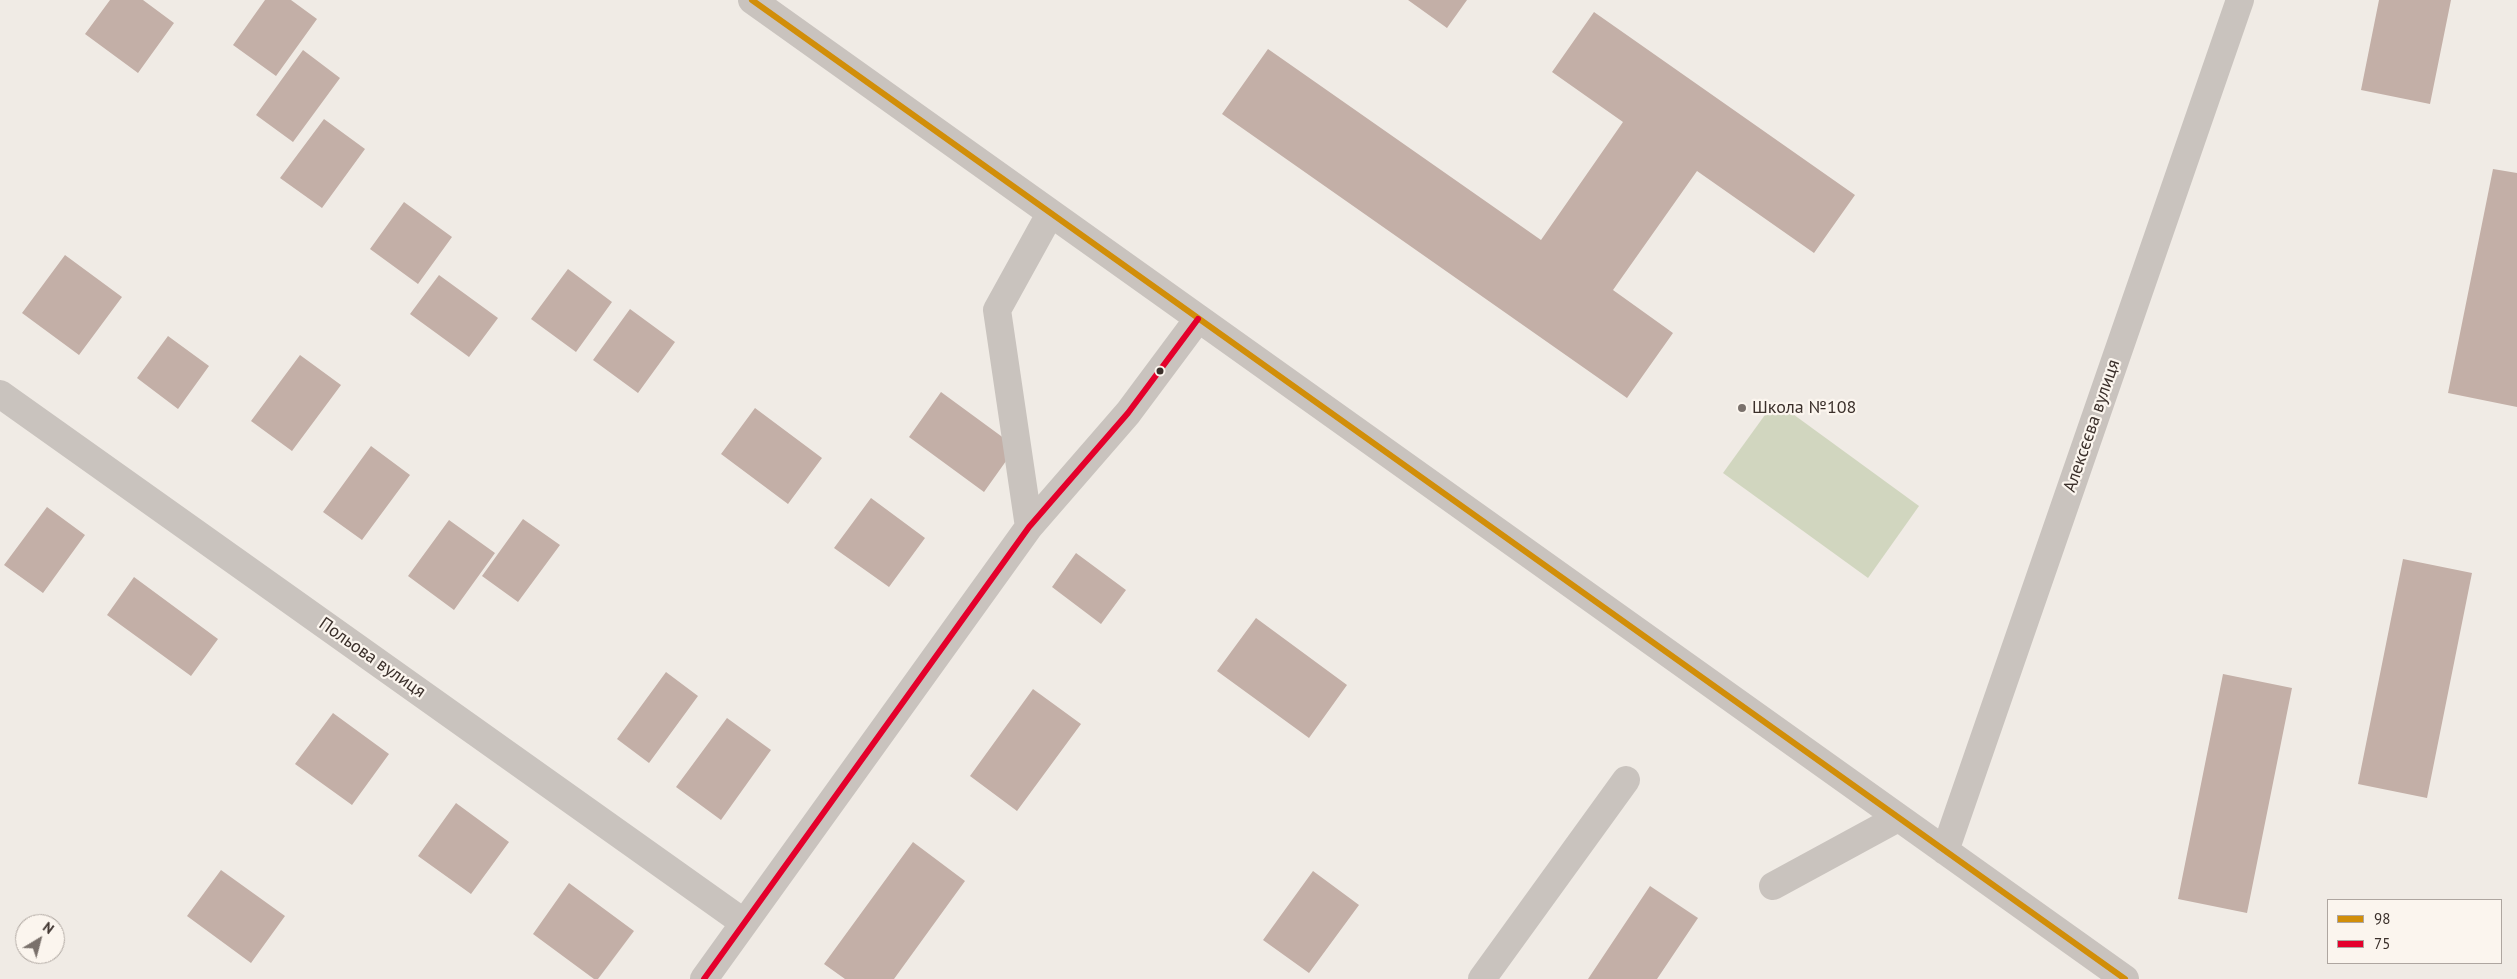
<!DOCTYPE html>
<meta charset="utf-8">
<style>
body{margin:0}
#map{position:relative;width:2517px;height:979px;overflow:hidden;background:#f0ebe5;font-family:"PT Sans",sans-serif}
canvas{display:block}
.legend{position:absolute;left:2327px;top:899px;width:175px;height:65px;box-sizing:border-box;background:#fbf5ee;border:1px solid #aea6a0;margin:0;padding:6px 9px;list-style:none;font-size:15px;color:#3b302b}
.legend li{display:flex;align-items:center;gap:10px;height:25px}
.legend b{width:25px;border:1px solid #aea6a0}
.north{position:absolute;left:15px;top:914px;width:50px;height:50px;box-sizing:border-box;background:#fbf5ee;border:1px solid #aea6a0;border-radius:50%;rotate:37deg;font-size:14px;font-weight:700;line-height:20px;text-align:center;color:#3b302b}
.north::after{content:'';display:block;margin:auto;width:18px;height:22px;background:#7a716c;clip-path:polygon(50% 0,100% 100%,50% 72%,0 100%)}
</style>
<div id="map">
<canvas width="2517" height="979"></canvas>
<ul class="legend">
<li><b style="height:6px;background:#d18e09"></b>98</li>
<li><b style="height:6px;background:#e4002b"></b>75</li>
</ul>
<div class="north">N</div>
</div>
<script>
const c = document.querySelector('canvas').getContext('2d');
c.lineJoin = 'round';
function fillPath(path, color) { c.fillStyle = color; c.fill(path, 'evenodd'); }
const poly = rows => new Path2D(rows.map(r => 'M' + r).join(''));
function strokePath(path, color, width, dash) { c.strokeStyle = color; c.lineWidth = width; c.lineCap = dash ? 'butt' : 'round'; c.setLineDash(dash || []); c.stroke(path); }
function label(font, color, halo, rows, align = 'center') {
  c.font = font + ' "PT Sans",sans-serif'; c.lineWidth = 4.5; c.setLineDash([]); c.textBaseline = 'middle'; c.strokeStyle = halo; c.fillStyle = color; for (const [text, x, y, turn = 0] of rows) {
    c.save(); c.translate(x, y); c.rotate((+turn || 0) * Math.PI / 180); c.textAlign = isNaN(turn) ? turn : align; if (halo) c.strokeText(text, 0, 0); c.fillText(text, 0, 0); c.restore();
  }
}
const green = poly([
 [1775,401,1919,506,1868,578,1723,473]
]);
const building = poly([
 [110,0,143,0,174,23,138,73,85,34],
 [265,0,291,0,317,19,276,76,233,45],
 [1408,0,1467,0,1447,28],
 [2379,0,2451,0,2430,104,2361,90],
 [1594,12,1855,195,1814,253,1697,171,1613,290,1673,333,1627,398,1222,114,1268,49,1541,240,1623,122,1552,72],
 [303,50,340,78,293,142,256,115],
 [324,119,365,149,322,208,280,178],
 [2493,169,2517,173,2517,407,2448,393],
 [404,202,452,237,418,284,370,249],
 [65,255,122,297,79,355,22,313],
 [568,269,612,302,576,352,531,319],
 [439,275,498,318,469,357,410,314],
 [630,309,675,342,638,393,593,360],
 [168,336,209,366,178,409,137,378],
 [300,355,341,385,292,451,251,421],
 [941,392,1016,447,984,492,909,437],
 [755,408,822,458,788,504,721,454],
 [371,446,410,475,362,540,323,512],
 [871,498,925,538,889,587,834,548],
 [47,507,85,535,43,593,4,565],
 [523,519,560,545,518,602,482,576],
 [449,520,495,553,454,610,408,576],
 [1076,553,1126,590,1101,624,1052,587],
 [2403,559,2472,573,2427,798,2358,784],
 [134,577,218,639,191,676,107,615],
 [1256,618,1347,685,1309,738,1217,671],
 [666,672,698,696,649,763,617,739],
 [2223,674,2292,688,2247,913,2178,899],
 [1033,689,1081,724,1017,811,970,776],
 [333,713,389,754,352,805,295,764],
 [727,718,771,750,721,820,676,787],
 [456,803,509,842,471,894,418,856],
 [913,842,965,881,894,979,845,979,824,964],
 [221,870,285,916,251,963,187,916],
 [1313,871,1359,905,1309,973,1263,940],
 [569,883,634,931,598,979,594,979,533,934],
 [1650,886,1698,918,1657,979,1588,979]
]);
const minor = poly([
 [752,0,2125,979],
 [0,394,743,922],
 [1029,527,997,310,1050,214],
 [1945,851,2240,0],
 [1773,886,1898,818],
 [704,979,1029,527,1128,413,1198,319],
 [1482,979,1626,780]
]);
const bus1 = poly([
 [752,0,2125,979]
]);
const bus2 = poly([
 [704,979,1029,527,1128,413,1198,319]
]);
const markers = [
 [1160,371,4.5,"#3b302b"],
 [1742,408,5,"#7a716c"]
];
const poiNames = [
 ["Школа №108",1752,408]
];
const streetNames = [
 ["Алексєєва вулиця",2092,426,-71],
 ["Польова вулиця",372,658,35]
];
fillPath(green, '#d1d6bf');
fillPath(building, '#c3afa7');
strokePath(minor, '#c9c3be', 28);
strokePath(bus1, '#d18e09', 6);
strokePath(bus2, '#e4002b', 6);
for (const [x, y, r, color] of markers) { const dot = new Path2D(); dot.arc(x, y, r, 0, 2 * Math.PI); c.fillStyle = color; c.fill(dot); strokePath(dot, '#fbf5ee', 2); }
label('18px', '#3b302b', '#fbf5ee', poiNames, 'left');
label('18px', '#3b302b', '#fbf5ee', streetNames);
</script>
